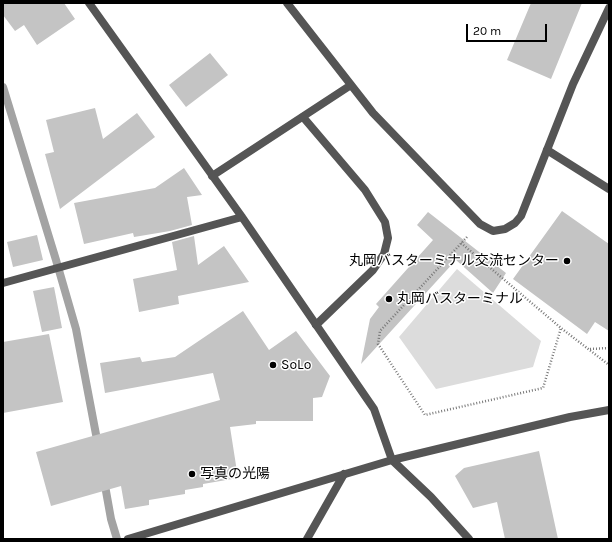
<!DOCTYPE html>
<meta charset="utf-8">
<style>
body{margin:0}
#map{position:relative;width:612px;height:542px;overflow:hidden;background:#fff;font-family:Karla,sans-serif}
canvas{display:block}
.frame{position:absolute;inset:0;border:4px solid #000;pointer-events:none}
.scale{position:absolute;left:466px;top:24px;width:81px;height:18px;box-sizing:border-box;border:2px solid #000;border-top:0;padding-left:5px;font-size:12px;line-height:14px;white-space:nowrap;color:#000;-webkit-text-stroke:3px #fff;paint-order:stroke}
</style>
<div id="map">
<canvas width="612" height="542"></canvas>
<div class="frame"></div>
<div class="scale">20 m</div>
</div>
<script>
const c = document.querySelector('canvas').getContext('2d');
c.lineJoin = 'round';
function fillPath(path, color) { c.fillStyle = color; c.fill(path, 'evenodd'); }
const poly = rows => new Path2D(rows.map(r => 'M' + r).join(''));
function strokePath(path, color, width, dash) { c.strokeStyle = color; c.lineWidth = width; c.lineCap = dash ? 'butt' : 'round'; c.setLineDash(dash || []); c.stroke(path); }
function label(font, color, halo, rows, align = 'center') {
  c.font = font + ' Karla,"Noto Sans JP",sans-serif'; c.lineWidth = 3; c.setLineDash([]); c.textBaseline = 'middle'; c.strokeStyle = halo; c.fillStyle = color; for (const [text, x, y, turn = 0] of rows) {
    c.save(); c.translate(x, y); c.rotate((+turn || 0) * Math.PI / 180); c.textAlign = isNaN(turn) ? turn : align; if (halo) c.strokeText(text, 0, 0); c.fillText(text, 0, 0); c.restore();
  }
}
const green = poly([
 [457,269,541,341,533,367,436,389,399,337]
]);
const stream = poly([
 [3,87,56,260,76,329,98,445],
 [104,480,111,519,117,539]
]);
const building = poly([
 [3,3,64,3,75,19,37,45,24,25,15,31,3,15],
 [531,3,582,3,551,79,507,60],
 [210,53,228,75,186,107,169,85],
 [95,108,103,139,137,113,155,137,60,209,45,154,54,152,46,120],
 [184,168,202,195,187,197,192,225,170,231,134,237,133,233,84,244,74,203,155,188],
 [562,211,609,244,609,331,595,322,587,334,513,279],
 [428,212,506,273,493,293,456,260,361,364,370,319,379,307,376,304,433,240,417,225],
 [37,235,43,260,13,267,7,242],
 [194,236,198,265,224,246,249,282,178,296,179,304,139,312,133,279,177,270,172,242],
 [54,287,62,328,42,332,33,291],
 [243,311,269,350,296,331,330,376,322,397,313,398,313,421,256,421,256,424,230,427,238,478,203,484,203,487,185,490,185,494,149,500,149,505,125,509,121,486,51,506,36,452,220,400,213,373,105,393,100,363,140,357,142,362,175,357],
 [49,334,63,402,3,413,3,342],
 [539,451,558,539,505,539,497,502,473,508,455,476,464,468]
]);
const path = poly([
 [467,237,380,331,378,344,425,415,543,388,561,328],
 [461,243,561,328,609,365],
 [590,349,609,348]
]);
const service = poly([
 [303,117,365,190,385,222,388,238,384,254,373,270,316,325],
 [547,150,609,189]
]);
const minor = poly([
 [89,3,242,217,374,409,392,460,431,497,469,539],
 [287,3,373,113,480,224,493,231,505,229,515,223,521,216,573,84,609,8],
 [212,176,351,85],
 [3,283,242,217],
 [307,539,344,474]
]);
const tertiary = poly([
 [128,539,392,460,570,417,609,410]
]);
const markers = [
 [567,261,4,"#000"],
 [389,299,4,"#000"],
 [273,365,4,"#000"],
 [192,474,4,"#000"]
];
const poiNames = [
 ["丸岡バスターミナル交流センター",559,261,"right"],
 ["丸岡バスターミナル",397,299],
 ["SoLo",281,365],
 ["写真の光陽",200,474]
];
fillPath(green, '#dcdcdc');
strokePath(stream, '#a3a3a3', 8);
fillPath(building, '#c4c4c4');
strokePath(path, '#777', 2.5, [1, 2]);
strokePath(service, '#555', 8);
strokePath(minor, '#555', 8);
strokePath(tertiary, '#555', 8);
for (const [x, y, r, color] of markers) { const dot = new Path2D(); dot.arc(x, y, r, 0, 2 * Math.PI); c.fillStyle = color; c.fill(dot); strokePath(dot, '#fff', 1.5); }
label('14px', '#000', '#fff', poiNames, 'left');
</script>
